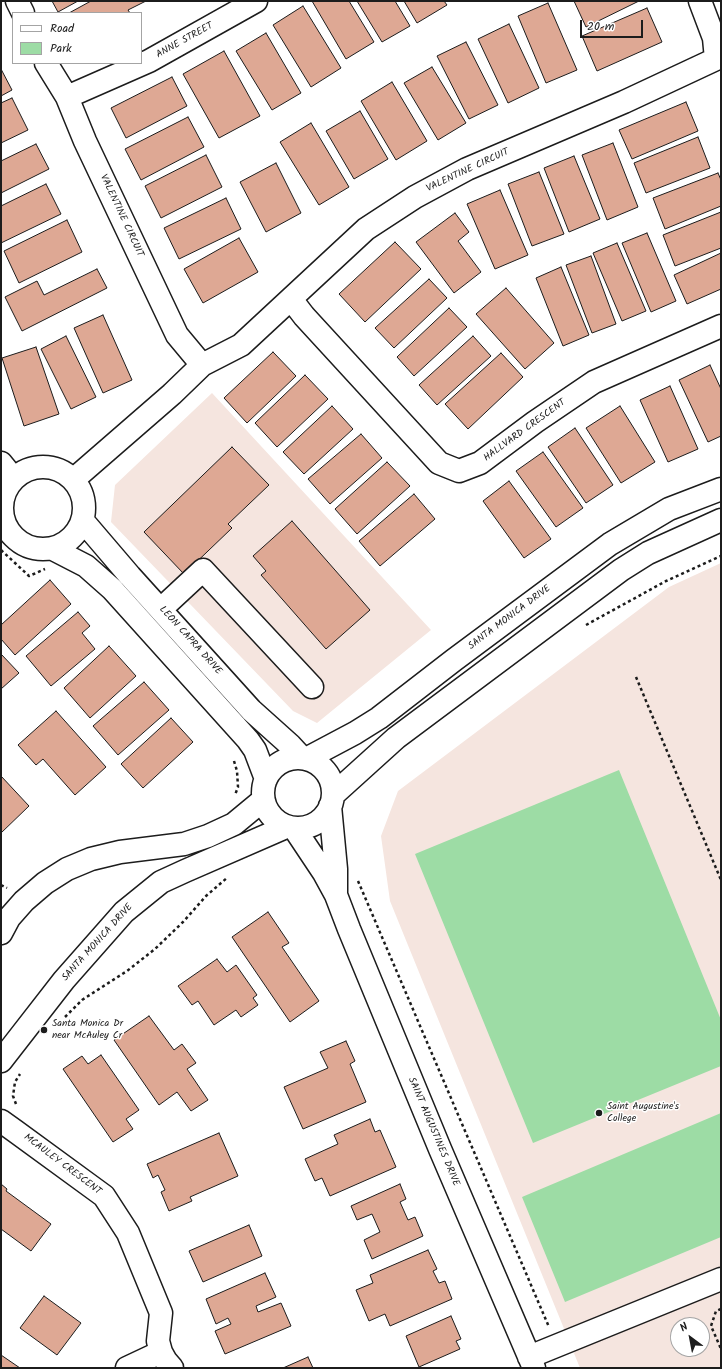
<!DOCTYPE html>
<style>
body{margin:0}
#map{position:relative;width:722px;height:1369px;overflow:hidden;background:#fff;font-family:Kalam,sans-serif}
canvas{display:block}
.frame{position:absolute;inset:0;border:2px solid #1c1c1c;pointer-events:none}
.legend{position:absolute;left:12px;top:12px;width:130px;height:52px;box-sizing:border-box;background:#fff;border:1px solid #a4a4a4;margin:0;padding:5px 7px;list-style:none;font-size:12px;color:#1c1c1c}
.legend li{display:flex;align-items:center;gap:8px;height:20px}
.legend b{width:20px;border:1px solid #a4a4a4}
.north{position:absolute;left:670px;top:1317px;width:40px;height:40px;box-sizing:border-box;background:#fff;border:1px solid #a4a4a4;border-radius:50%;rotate:328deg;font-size:11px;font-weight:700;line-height:16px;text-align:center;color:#1c1c1c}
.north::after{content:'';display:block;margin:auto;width:14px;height:18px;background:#1c1c1c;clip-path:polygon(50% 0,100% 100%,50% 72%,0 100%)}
.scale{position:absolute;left:580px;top:20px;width:63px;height:18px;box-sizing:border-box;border:2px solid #1c1c1c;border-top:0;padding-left:5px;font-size:12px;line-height:14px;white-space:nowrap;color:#1c1c1c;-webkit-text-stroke:3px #fff;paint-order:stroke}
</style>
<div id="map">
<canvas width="722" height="1369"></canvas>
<div class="frame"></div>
<ul class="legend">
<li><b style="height:5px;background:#fff"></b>Road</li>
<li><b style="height:11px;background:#9ddca5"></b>Park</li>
</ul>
<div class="north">N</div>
<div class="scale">20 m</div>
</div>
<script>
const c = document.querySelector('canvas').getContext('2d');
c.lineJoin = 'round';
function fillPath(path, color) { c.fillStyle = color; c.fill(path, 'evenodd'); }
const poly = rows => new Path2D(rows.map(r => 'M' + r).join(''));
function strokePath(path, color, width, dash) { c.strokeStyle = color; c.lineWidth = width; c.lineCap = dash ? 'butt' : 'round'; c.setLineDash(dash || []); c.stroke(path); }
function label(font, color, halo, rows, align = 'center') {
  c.font = font + ' Kalam,sans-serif'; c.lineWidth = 3; c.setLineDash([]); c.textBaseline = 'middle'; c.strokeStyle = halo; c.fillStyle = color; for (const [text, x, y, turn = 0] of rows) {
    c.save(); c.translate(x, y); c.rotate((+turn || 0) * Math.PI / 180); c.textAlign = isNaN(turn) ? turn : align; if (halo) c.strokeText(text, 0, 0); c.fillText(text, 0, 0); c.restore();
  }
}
const built = poly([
 [212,393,431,630,317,723,293,711,111,522,115,485],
 [721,563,721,1368,580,1368,390,901,381,836,398,791,669,587],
 [678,1325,702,1325,702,1349,678,1349]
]);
const green = poly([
 [619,770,721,1020,721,1066,533,1143,415,854],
 [721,1113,721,1237,565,1302,522,1197]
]);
const building = poly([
 [52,1,78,1,58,12,52,1],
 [91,1,146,1,128,10,130,13,69,13,91,1],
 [312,1,349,1,374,42,346,59,312,1],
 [357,1,395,1,410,26,382,42,357,1],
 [404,1,444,1,447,5,417,23,404,1],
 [574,1,639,1,586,27,574,1],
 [548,3,577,70,546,83,518,16,548,3],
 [303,6,341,68,311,87,273,25,303,6],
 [647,8,662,42,597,71,582,36,647,8],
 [509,24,539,88,508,103,478,39,509,24],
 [266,33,301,93,272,110,236,51,266,33],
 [466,42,498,105,469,119,437,56,466,42],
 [224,51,260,116,219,138,183,74,224,51],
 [432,67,466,123,438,140,404,83,432,67],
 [1,69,12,90,1,96,1,69],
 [172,77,187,106,126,138,111,108,172,77],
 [392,82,427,141,396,160,361,101,392,82],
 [12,98,28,130,1,143,1,103,12,98],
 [686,102,698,131,632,159,619,130,686,102],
 [360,111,388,159,354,179,326,131,360,111],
 [188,117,204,147,141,180,125,149,188,117],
 [311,123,349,187,319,205,280,142,311,123],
 [698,137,710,168,646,193,634,163,698,137],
 [613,143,638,207,607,220,582,155,613,143],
 [36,144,49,169,1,193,1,161,36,144],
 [206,155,222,187,161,218,145,186,206,155],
 [574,156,600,219,569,232,544,168,574,156],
 [276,163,301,213,266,232,240,182,276,163],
 [539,172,564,234,532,246,508,184,539,172],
 [718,173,721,180,721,206,665,229,653,198,718,173],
 [46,184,61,214,1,243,1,206,46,184],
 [500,190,528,255,495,269,467,204,500,190],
 [226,198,241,229,179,259,164,228,226,198],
 [721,212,721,248,675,266,663,235,721,212],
 [455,213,469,232,458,241,481,272,454,293,416,242,455,213],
 [67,220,82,252,19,283,4,251,67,220],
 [647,233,676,301,651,312,622,243,647,233],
 [239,238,258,272,203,303,184,269,239,238],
 [395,242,421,269,365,322,339,294,395,242],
 [617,243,646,311,622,321,593,253,617,243],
 [721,253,721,289,687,304,674,275,721,253],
 [591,256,616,324,592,333,566,265,591,256],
 [561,267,589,335,563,346,536,278,561,267],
 [97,269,107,288,22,331,5,297,37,281,44,295,97,269],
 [429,279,447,298,394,348,375,328,429,279],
 [506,288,554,343,525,369,476,314,506,288],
 [449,308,467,327,414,376,397,357,449,308],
 [103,315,132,380,103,393,74,328,103,315],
 [66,336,96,397,71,409,41,349,66,336],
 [473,336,491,356,437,405,419,385,473,336],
 [36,347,59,414,24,426,2,358,36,347],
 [273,352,296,376,247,423,224,398,273,352],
 [501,353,523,377,468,429,445,404,501,353],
 [710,365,721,389,721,436,708,442,679,380,710,365],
 [305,375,328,399,277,447,255,423,305,375],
 [670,386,698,449,668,462,640,400,670,386],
 [332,406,353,429,304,474,283,452,332,406],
 [620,406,655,462,621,483,586,428,620,406],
 [575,428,613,485,586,503,548,447,575,428],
 [361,434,382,458,330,504,308,479,361,434],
 [232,447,269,485,228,524,232,528,184,574,144,532,232,447],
 [543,452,583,508,556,527,516,471,543,452],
 [387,462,410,486,357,534,335,509,387,462],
 [509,481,551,539,524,558,483,501,509,481],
 [414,494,435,519,380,566,359,541,414,494],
 [292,521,370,610,326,649,261,575,266,571,253,556,292,521],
 [50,580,71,604,15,655,1,639,1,625,50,580],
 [78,612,90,626,82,633,95,649,51,686,26,656,78,612],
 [109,646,136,676,90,718,64,688,109,646],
 [1,654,19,673,1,689,1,654],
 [144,682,169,710,118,755,93,726,144,682],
 [56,711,106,767,75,795,43,759,36,765,18,745,56,711],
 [171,718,193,742,143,788,121,764,171,718],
 [1,776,29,806,1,833,1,776],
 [268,912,289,943,282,947,319,1001,290,1022,232,937,268,912],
 [217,959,227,972,236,965,257,995,253,998,258,1005,241,1017,236,1010,214,1025,198,1001,192,1005,178,986,217,959],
 [149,1016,174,1050,182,1044,196,1063,187,1069,208,1100,191,1111,177,1092,159,1105,114,1040,149,1016],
 [346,1041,355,1061,350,1064,366,1102,303,1129,284,1087,328,1068,320,1052,346,1041],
 [101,1055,139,1110,126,1119,133,1129,113,1142,63,1069,82,1056,88,1064,101,1055],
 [370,1119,375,1132,380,1130,396,1167,330,1196,322,1178,315,1181,305,1159,338,1144,334,1135,370,1119],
 [219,1133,238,1176,190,1197,192,1201,169,1211,161,1192,165,1190,158,1175,153,1178,147,1164,219,1133],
 [1,1184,7,1189,6,1191,51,1224,31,1251,1,1229,1,1184],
 [400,1184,406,1199,400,1202,408,1220,415,1217,423,1236,372,1259,364,1240,380,1232,372,1214,357,1220,351,1206,400,1184],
 [249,1225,262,1256,203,1282,189,1251,249,1225],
 [428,1250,437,1269,433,1271,439,1283,445,1281,452,1299,390,1326,385,1314,369,1321,356,1290,373,1283,370,1275,428,1250],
 [265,1273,276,1297,256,1306,258,1312,281,1303,291,1326,225,1354,215,1331,231,1324,228,1318,216,1324,206,1299,265,1273],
 [44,1296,81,1323,57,1355,20,1328,44,1296],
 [451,1316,461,1339,456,1341,460,1349,419,1367,406,1336,451,1316],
 [1,1355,20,1368,1,1368,1,1355],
 [308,1357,313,1368,283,1368,308,1357]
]);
const path = poly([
 [1,550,29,576,45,569],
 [586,625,666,581,721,556],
 [636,677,721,880],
 [234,761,237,771,238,787,235,795],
 [358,881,549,1327],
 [1,885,7,888],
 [65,1017,82,1000,127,971,155,949,183,922,206,896,228,877],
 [16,1104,13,1096,15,1082,20,1074],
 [721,1309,716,1311,711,1326,721,1349]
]);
const minor = poly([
 [17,1,23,13],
 [46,63,67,97,85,141,177,335,202,365,172,394,73,480],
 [67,97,149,61,256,1],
 [291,299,304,316,439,463,459,471,480,463,535,422,594,382,721,326],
 [202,365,241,345,366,229,415,197,467,169,624,102,716,59,714,38,700,1],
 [1,463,14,479],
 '2 508a41 41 0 1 1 82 0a41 41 0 1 1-82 0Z',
 [83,521,130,576,251,710,290,745,302,758],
 [53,549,86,566,112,589,248,740,255,750,266,779],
 [161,609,203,570,312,687],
 '263 793a35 35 0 1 1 70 0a35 35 0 1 1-70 0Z',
 [306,759,355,733,379,718,454,660,610,544,669,509,721,489],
 [333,795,396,738,621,570,648,553,721,520],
 [330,806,336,869,336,893],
 [294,828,324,873,336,895,349,929,440,1149,534,1368],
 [1,933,9,918,24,901,45,883,67,869,91,859,120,852,184,844,208,836,234,824,263,800],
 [1,1061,64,980,124,912,161,882,185,871,286,827],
 [1,1121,15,1131,104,1196,128,1233,161,1313,158,1341,161,1352,166,1361,172,1368],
 [529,1357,721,1279],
 [127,1368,161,1352]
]);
const markers = [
 [44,1030,4,"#1c1c1c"],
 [599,1113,4,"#1c1c1c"]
];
const streetNames = [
 ["ANNE STREET",185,41,-29],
 ["VALENTINE CIRCUIT",468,171,-25],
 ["VALENTINE CIRCUIT",121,216,65],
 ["HALLVARD CRESCENT",525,431,-36],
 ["SANTA MONICA DRIVE",510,618,-37],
 ["LEON CAPRA DRIVE",190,641,48],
 ["SANTA MONICA DRIVE",98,943,-48],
 ["SAINT AUGUSTINES DRIVE",433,1132,67],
 ["MCAULEY CRESCENT",62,1165,37]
];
const poiNames = [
 ["Santa Monica Dr",52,1024],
 ["near McAuley Cr",52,1036],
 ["Saint Augustine's",607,1107],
 ["College",607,1119]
];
fillPath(built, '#f5e5df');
fillPath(green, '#9ddca5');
fillPath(building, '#dea894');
strokePath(building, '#1c1c1c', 1);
strokePath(minor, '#1c1c1c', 25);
strokePath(path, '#1c1c1c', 2.5, [3, 3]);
strokePath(minor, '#fff', 22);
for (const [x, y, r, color] of markers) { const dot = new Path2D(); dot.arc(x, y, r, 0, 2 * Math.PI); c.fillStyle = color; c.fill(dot); strokePath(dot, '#fff', 1.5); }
label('10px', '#1c1c1c', '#fff', streetNames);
label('10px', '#1c1c1c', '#fff', poiNames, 'left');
</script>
